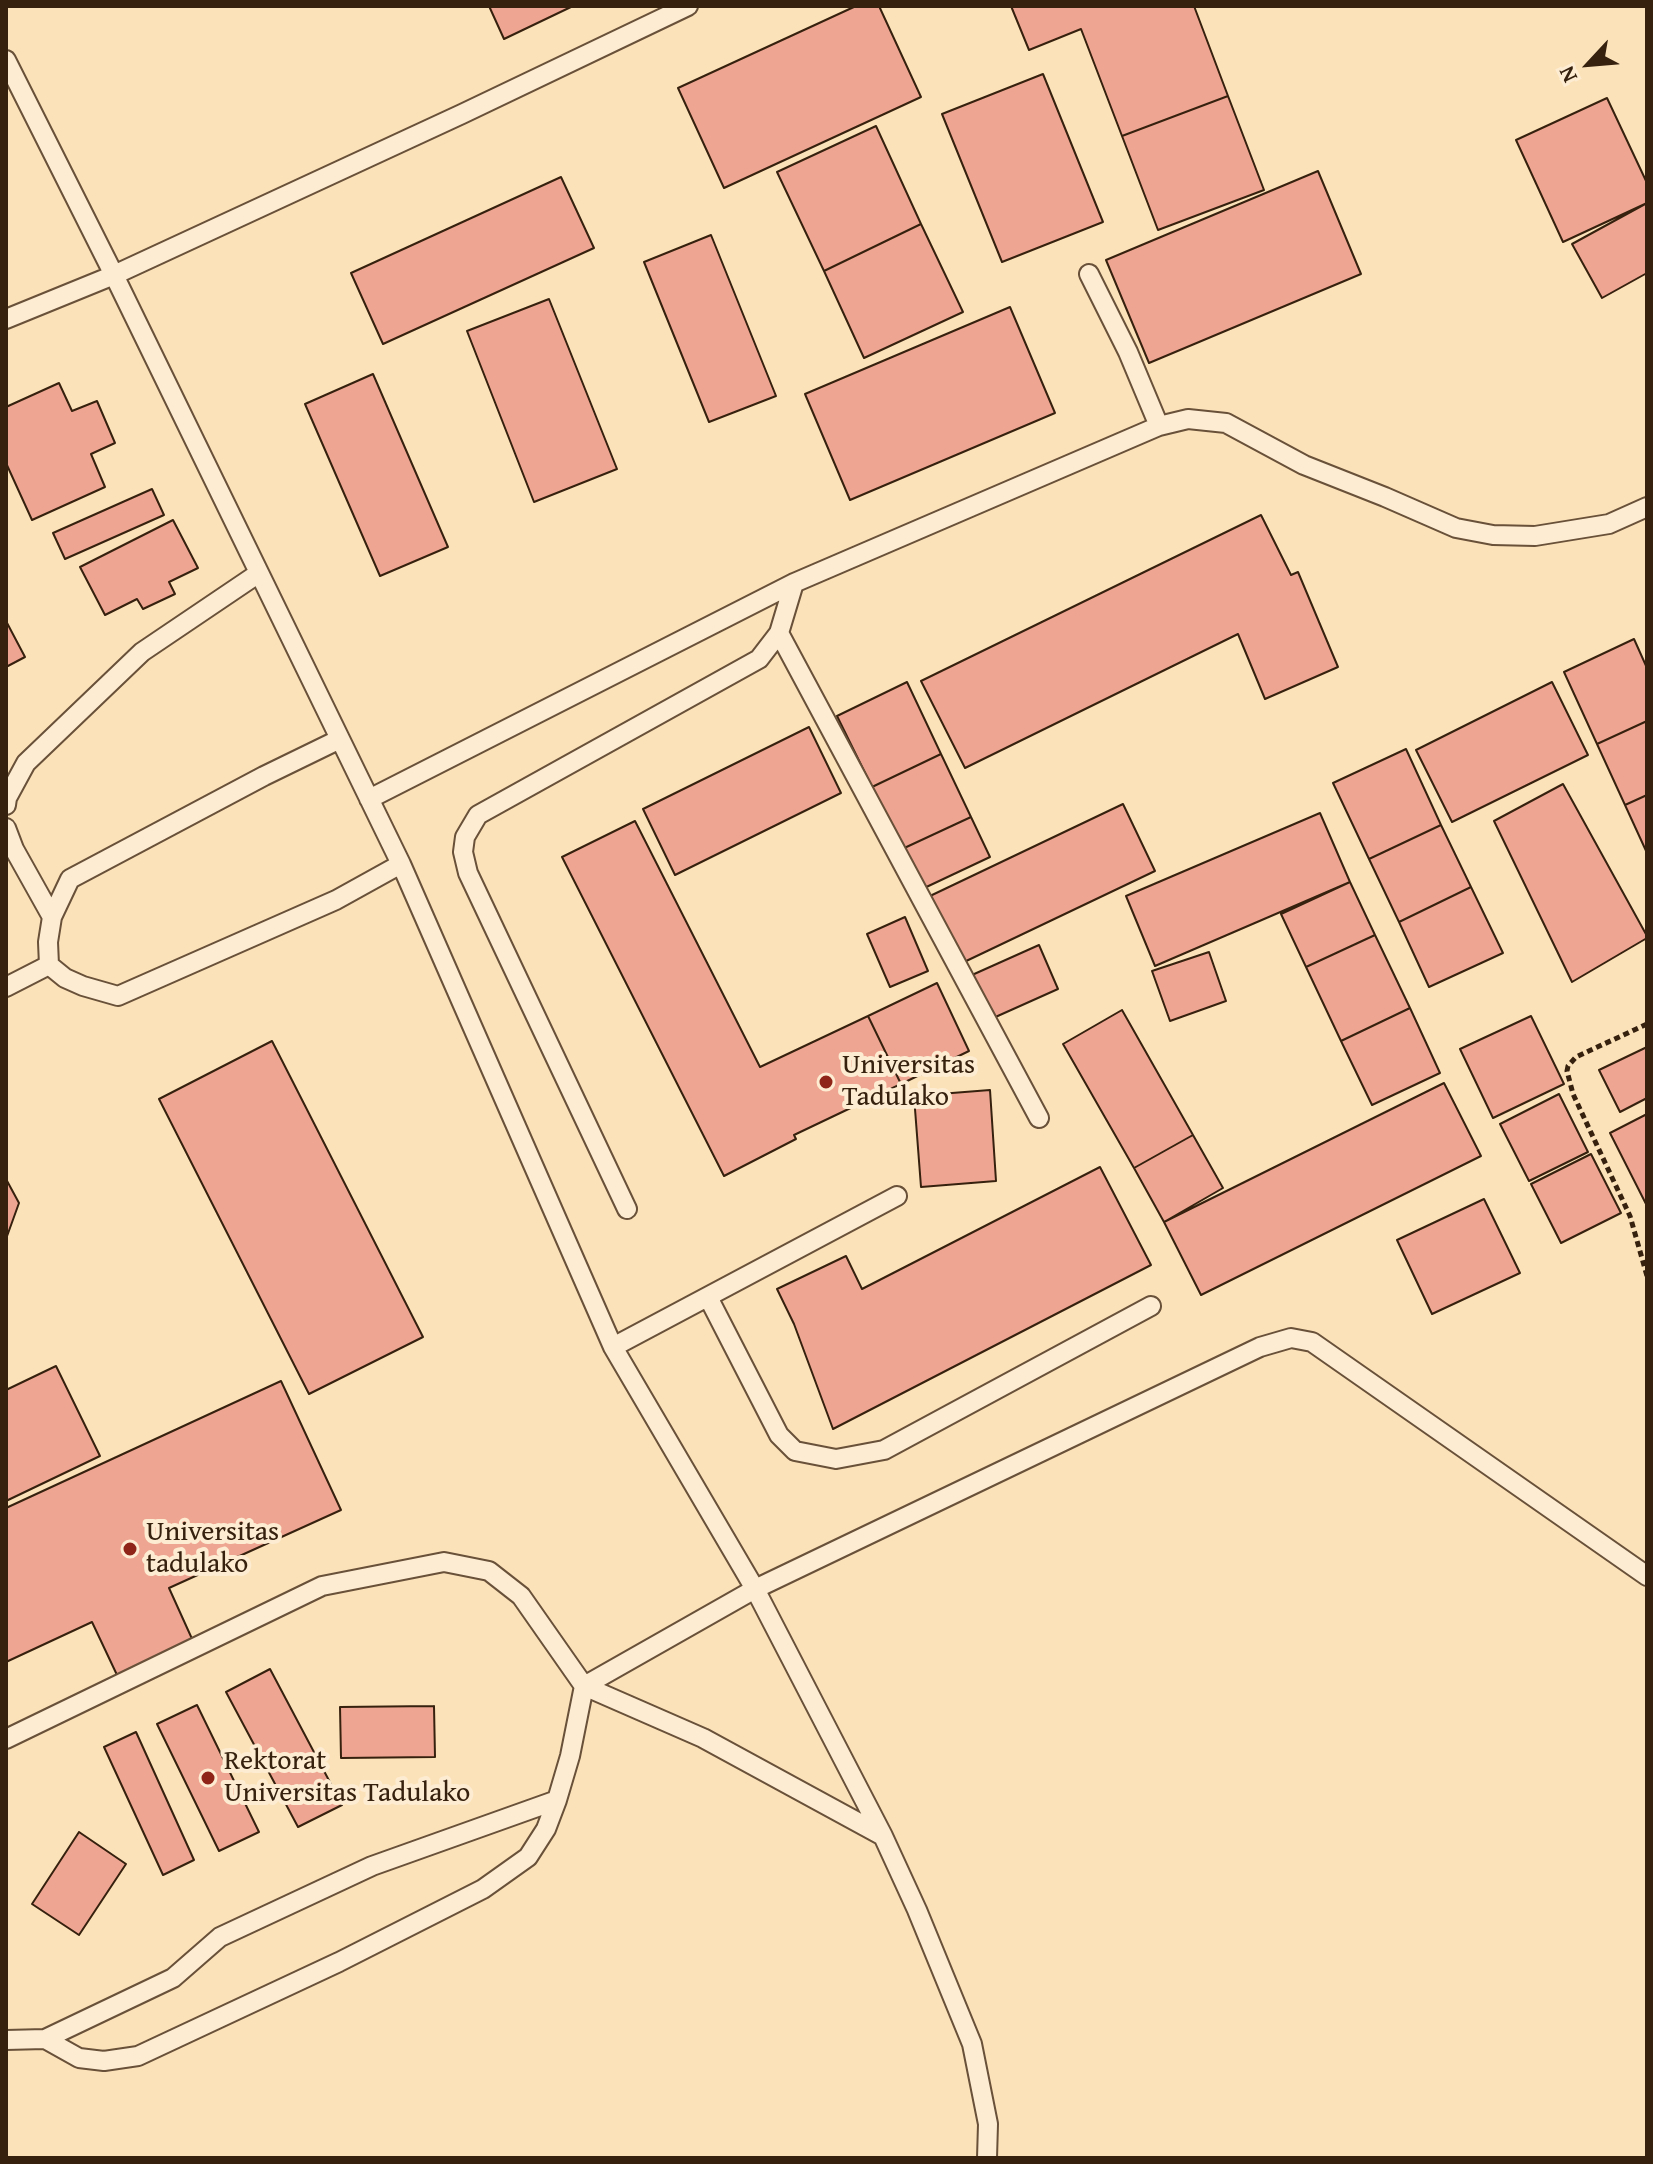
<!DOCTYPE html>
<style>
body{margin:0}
#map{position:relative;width:1653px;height:2164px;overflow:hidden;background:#fce2b9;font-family:"Gentium Book Plus",serif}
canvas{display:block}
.frame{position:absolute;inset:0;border:8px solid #36200e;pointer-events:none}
.north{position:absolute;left:1549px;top:24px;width:80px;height:80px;-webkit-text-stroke:6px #fdecd2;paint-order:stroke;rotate:244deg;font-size:22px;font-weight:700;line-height:32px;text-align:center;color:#36200e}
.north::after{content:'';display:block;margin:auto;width:28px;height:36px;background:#36200e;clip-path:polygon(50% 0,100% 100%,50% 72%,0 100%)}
</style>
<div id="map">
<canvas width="1653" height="2164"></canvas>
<div class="frame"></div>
<div class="north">N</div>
</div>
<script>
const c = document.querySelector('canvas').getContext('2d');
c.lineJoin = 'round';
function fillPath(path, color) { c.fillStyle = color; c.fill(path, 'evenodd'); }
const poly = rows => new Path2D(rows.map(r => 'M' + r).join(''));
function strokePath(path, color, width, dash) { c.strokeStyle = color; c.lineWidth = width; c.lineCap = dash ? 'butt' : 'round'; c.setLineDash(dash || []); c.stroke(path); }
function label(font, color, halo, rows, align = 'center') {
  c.font = font + ' "Gentium Book Plus",serif'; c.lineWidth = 8; c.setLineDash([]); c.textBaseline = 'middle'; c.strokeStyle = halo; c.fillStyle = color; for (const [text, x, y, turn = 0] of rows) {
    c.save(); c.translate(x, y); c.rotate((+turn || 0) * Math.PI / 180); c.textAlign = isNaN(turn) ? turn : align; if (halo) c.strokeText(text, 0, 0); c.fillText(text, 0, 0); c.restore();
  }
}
const building = poly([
 [489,6,573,6,504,39,489,6],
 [856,6,879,6,921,97,724,188,678,88,856,6],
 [1011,6,1194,6,1228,96,1122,136,1081,29,1029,50,1011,6],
 [1043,74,1103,222,1002,262,942,114,1043,74],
 [1228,96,1264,190,1158,230,1122,136,1228,96],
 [1607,98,1647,183,1647,203,1563,242,1516,140,1607,98],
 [876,126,921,224,824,271,777,172,876,126],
 [1318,171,1361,274,1149,363,1106,260,1318,171],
 [561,177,594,248,383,344,351,273,561,177],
 [1647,203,1647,273,1602,298,1572,244,1647,203],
 [921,224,963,312,864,358,824,271,921,224],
 [711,235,776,396,709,422,644,262,711,235],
 [549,299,617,469,534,502,467,331,549,299],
 [1010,307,1055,413,850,500,805,394,1010,307],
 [373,374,448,547,380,576,305,404,373,374],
 [59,383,72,411,97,401,115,443,91,454,105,487,32,520,6,463,6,407,59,383],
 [152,489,164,515,65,559,53,533,152,489],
 [1261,515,1291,575,1298,572,1338,667,1265,699,1238,634,965,768,921,681,1261,515],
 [173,520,198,568,169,582,175,594,143,609,137,599,105,615,80,567,173,520],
 [6,621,25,657,6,667,6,621],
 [1634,639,1647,668,1647,721,1597,744,1564,672,1634,639],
 [907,682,941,754,872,787,837,716,907,682],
 [1552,682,1588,755,1452,822,1416,750,1552,682],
 [1647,721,1647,795,1625,805,1597,744,1647,721],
 [809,727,841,793,675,875,643,809,809,727],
 [1406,749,1441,825,1369,859,1333,783,1406,749],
 [941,754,971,817,900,850,872,787,941,754],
 [1563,784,1647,936,1647,938,1572,982,1494,821,1563,784],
 [1647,795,1647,853,1625,805,1647,795],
 [1123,804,1155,871,962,963,930,896,1123,804],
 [1320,813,1350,882,1155,966,1126,896,1320,813],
 [971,817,990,857,920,890,900,850,971,817],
 [635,821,760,1067,868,1016,901,1084,794,1135,796,1139,724,1176,562,857,635,821],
 [1441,825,1471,887,1399,922,1369,859,1441,825],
 [1350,882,1375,935,1306,967,1281,914,1350,882],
 [1471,887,1503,953,1429,987,1399,922,1471,887],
 [905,917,928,971,890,987,867,934,905,917],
 [1375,935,1410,1008,1341,1041,1306,967,1375,935],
 [1039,945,1058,989,991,1019,972,975,1039,945],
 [1209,952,1226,1001,1170,1021,1152,971,1209,952],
 [937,983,969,1051,901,1084,868,1016,937,983],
 [1410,1008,1440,1073,1372,1105,1341,1041,1410,1008],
 [1122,1010,1193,1135,1134,1168,1063,1044,1122,1010],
 [1531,1016,1564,1084,1493,1118,1460,1049,1531,1016],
 [272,1041,423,1337,309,1394,159,1099,272,1041],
 [1647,1047,1647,1098,1620,1112,1599,1070,1647,1047],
 [1444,1083,1481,1156,1201,1295,1164,1222,1444,1083],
 [990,1090,996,1181,921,1187,914,1096,990,1090],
 [1559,1094,1588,1152,1529,1181,1500,1124,1559,1094],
 [1647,1114,1647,1204,1646,1204,1610,1133,1647,1114],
 [1193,1135,1223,1188,1164,1222,1134,1168,1193,1135],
 [1591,1154,1621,1213,1561,1243,1531,1184,1591,1154],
 [1100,1167,1151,1265,833,1429,794,1324,777,1289,846,1256,862,1289,1100,1167],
 [6,1179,19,1203,6,1239,6,1179],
 [1484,1199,1520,1273,1432,1314,1397,1240,1484,1199],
 [56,1366,100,1456,6,1501,6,1390,56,1366],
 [281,1381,341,1510,169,1588,193,1641,117,1675,92,1622,6,1662,6,1508,281,1381],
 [270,1669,342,1805,298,1827,226,1692,270,1669],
 [197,1705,259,1832,219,1851,157,1724,197,1705],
 [434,1706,435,1757,341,1758,340,1707,434,1706],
 [136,1732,194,1860,163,1875,104,1747,136,1732],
 [79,1832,126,1864,79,1935,32,1904,79,1832]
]);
const path = poly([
 [1647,1024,1576,1057,1568,1066,1567,1071,1573,1094,1630,1216,1647,1276]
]);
const lane = poly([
 [6,60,114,275,401,864,613,1347,755,1589,883,1836],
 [1089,274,1128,352,1159,426],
 [6,319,114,275,462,114,688,6],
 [779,633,1039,1118],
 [369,799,794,583,1159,426,1188,419,1226,423,1304,465,1385,497,1456,528,1493,535,1535,536,1609,524,1647,507],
 [6,805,7,798,26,763,142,652,259,573],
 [6,828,14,849,52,917],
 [49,965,65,978,83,986,118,996,336,900,401,864],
 [6,987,49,965,48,942,52,917,70,879,264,776,340,739],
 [627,1209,468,873,463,852,465,837,478,815,759,659,779,633,794,583],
 [708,1297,779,1435,795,1451,836,1459,884,1450,1151,1306],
 [613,1347,897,1196],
 [6,1739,322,1586,444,1562,489,1571,521,1596,584,1686,703,1738,883,1836,917,1910,972,2044,988,2124,987,2158],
 [45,2039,79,2058,104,2061,138,2056,339,1962,483,1889,528,1857,546,1829,557,1800],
 [6,2040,45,2039,173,1978,220,1937,372,1866,557,1800,570,1756,584,1686,755,1589,1260,1347,1291,1338,1312,1342,1647,1576]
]);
const markers = [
 [826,1082,8,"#8f2418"],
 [130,1549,8,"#8f2418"],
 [208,1778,8,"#8f2418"]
];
const poiNames = [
 ["Universitas",842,1066],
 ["Tadulako",842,1098],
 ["Universitas",146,1533],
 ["tadulako",146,1565],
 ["Rektorat",224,1762],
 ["Universitas Tadulako",224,1794]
];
fillPath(building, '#eea692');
strokePath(building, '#36200e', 2);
strokePath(lane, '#685039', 22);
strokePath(path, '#36200e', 5, [6, 4]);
strokePath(lane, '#fdecd2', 18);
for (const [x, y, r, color] of markers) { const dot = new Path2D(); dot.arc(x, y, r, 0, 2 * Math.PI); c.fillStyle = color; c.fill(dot); strokePath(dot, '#fdecd2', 3); }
label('28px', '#36200e', '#fdecd2', poiNames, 'left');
</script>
